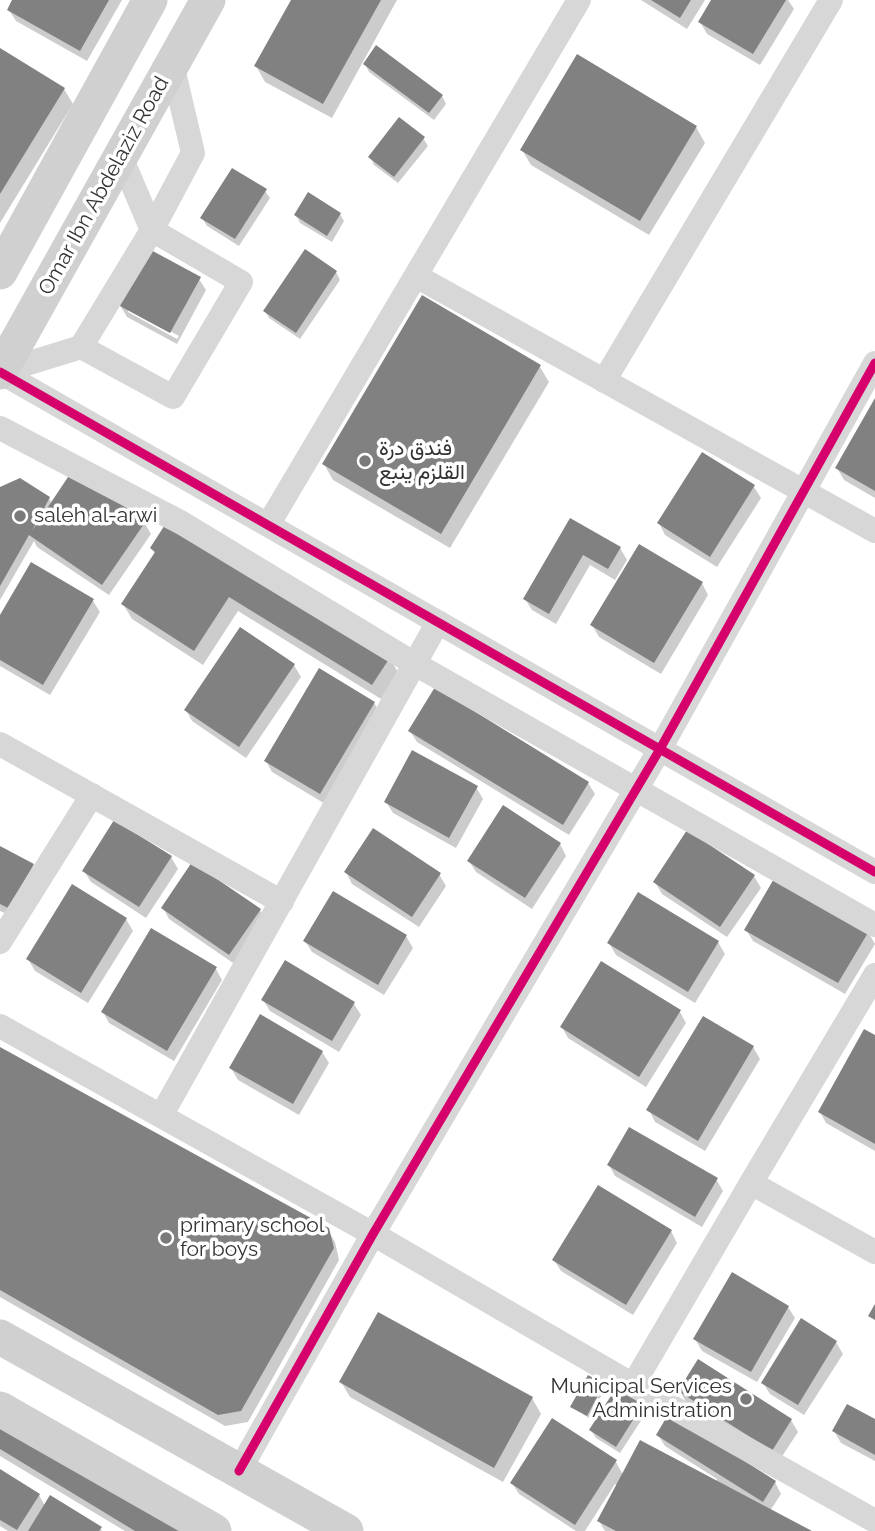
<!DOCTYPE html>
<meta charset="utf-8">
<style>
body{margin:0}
canvas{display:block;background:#fff}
</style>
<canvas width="875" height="1531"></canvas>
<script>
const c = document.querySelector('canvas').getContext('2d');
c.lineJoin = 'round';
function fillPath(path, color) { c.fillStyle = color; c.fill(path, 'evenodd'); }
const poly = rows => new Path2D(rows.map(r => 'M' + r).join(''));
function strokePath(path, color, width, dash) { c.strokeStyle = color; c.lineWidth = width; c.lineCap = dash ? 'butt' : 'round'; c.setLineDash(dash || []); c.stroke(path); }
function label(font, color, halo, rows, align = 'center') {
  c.font = font + ' Raleway,Vazirmatn,sans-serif'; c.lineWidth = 7; c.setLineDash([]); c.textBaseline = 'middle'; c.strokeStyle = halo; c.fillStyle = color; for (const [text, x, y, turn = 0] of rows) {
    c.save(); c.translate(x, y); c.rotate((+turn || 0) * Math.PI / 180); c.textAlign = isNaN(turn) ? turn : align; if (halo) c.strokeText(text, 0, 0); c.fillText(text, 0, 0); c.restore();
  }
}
const shadow = poly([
 [14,0,122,0,87,61,16,21,9,10],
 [293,0,397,0,332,118,265,82,256,66],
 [641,0,705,0,687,29],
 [713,0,788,0,794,9,760,65,707,34,700,22],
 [0,50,64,89,73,104,0,223],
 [577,56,696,127,705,143,649,235,531,165,522,150],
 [365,64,442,96,446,104,434,120,369,72],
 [423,138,428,146,398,183,374,165,370,157],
 [265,191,270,198,239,246,207,226,202,218],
 [340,214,344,221,332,242,300,223,296,215],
 [336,272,340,280,300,339,269,318,265,311],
 [199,279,206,290,177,344,127,317,120,305],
 [128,308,179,336,177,339,128,312],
 [540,367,549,382,450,548,333,480,324,464],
 [875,401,875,498,844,480,837,468],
 [754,487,761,498,717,567,665,535,659,523],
 [0,489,49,498,52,504,144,522,151,534,109,595,37,547,34,541,0,600],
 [571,520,620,548,627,560,615,580,590,565,556,624,532,610,525,599],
 [152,548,389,657,398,672,381,699,238,611,203,665,132,619,123,604,155,554],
 [702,583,708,595,661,674,599,637,592,625],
 [93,601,100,612,50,695,0,666,0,618],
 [294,665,301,677,246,758,192,721,186,710],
 [374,703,381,714,327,805,272,772,266,761],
 [410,731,588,783,595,794,569,835,417,742],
 [476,787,483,799,456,848,393,813,386,802],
 [560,844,566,856,532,909,476,872,469,861],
 [0,848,33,865,39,877,15,918,0,911],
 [171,857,178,869,146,918,91,882,84,871],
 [346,872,439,874,446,886,419,927,352,884],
 [754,876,761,888,727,937,662,894,655,882],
 [639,895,718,942,725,954,695,1003,616,955,609,943],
 [163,908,260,910,266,921,236,965,169,919],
 [126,919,133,931,88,1003,35,971,28,959],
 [746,930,868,932,875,944,845,994,753,941],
 [406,936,413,948,384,995,312,952,305,941],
 [216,969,222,980,174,1061,109,1023,103,1012],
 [263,1000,354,1004,361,1015,339,1052,270,1011],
 [680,1012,686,1023,646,1087,568,1038,562,1027],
 [875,1037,875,1151,826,1123,820,1112],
 [753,1047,760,1059,705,1151,655,1122,649,1110],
 [0,1049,327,1229,335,1242,339,1260,248,1422,225,1426,0,1297],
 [322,1052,329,1063,299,1115,238,1080,231,1068],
 [609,1165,716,1179,723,1191,702,1227,615,1176],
 [671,1231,677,1243,633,1315,561,1271,554,1260],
 [788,1307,795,1318,757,1382,702,1351,695,1339],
 [836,1342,843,1354,804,1415,770,1394,763,1383],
 [588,1377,605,1389,589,1418,572,1407],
 [341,1382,532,1398,541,1414,503,1482,350,1397],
 [680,1391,791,1420,798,1432,779,1461,686,1402],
 [641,1406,646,1413,620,1453,596,1438,591,1430],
 [0,1414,188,1531,125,1531,0,1456],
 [875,1421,875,1461,841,1443,834,1431],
 [658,1435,775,1482,781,1494,770,1511,808,1531,605,1531,599,1521,618,1486,615,1484,585,1531,576,1531,519,1494,512,1483,616,1462,623,1475,716,1482,717,1479,665,1446],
 [0,1471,39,1495,45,1506,100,1528,102,1531,8,1531,0,1526]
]);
const building = poly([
 [12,0,109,0,80,51,7,10],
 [291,0,381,0,323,104,254,66],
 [651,0,691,0,680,18],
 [711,0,786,0,753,54,698,22],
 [376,45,443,95,429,113,363,64],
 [0,48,65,88,0,194],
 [577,54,697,126,640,221,520,150],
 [399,117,425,137,394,177,368,157],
 [232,168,267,189,235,239,200,218],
 [308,192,341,213,327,236,294,215],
 [149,249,201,277,170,333,118,305],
 [305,249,337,271,296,333,263,311],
 [422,295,541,365,441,534,322,464],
 [875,398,875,491,835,468],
 [702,452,755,485,710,557,657,523],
 [72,471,146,521,102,585,29,535,0,586,0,487,20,478,50,497,32,531],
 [570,518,621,547,608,569,583,555,549,614,523,599],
 [168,520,391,656,372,685,229,597,194,651,121,604,155,552,150,548],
 [639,544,703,582,654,663,590,625],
 [31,562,94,599,43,685,0,660,0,615],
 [240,627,295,664,239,747,184,710],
 [319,668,375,702,320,794,264,761],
 [435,687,589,782,563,825,408,731],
 [412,750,478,786,449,838,384,802],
 [503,805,561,843,525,898,467,861],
 [114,820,172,856,139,907,82,871],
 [373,828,441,873,412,917,344,872],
 [687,830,755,875,720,927,653,882],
 [0,846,34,864,8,908,0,904],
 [192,862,261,909,229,955,161,908],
 [775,877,869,931,838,983,744,930],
 [72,884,127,918,81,993,26,959],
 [333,891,407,935,378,985,303,941],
 [638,892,719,941,688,992,607,943],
 [151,928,217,967,167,1051,101,1012],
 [285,960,355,1002,332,1041,261,1000],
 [601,961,681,1010,639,1077,560,1027],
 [260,1014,323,1051,293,1104,229,1068],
 [703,1016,754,1046,698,1141,646,1110],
 [864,1029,875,1035,875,1144,818,1112],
 [0,1047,329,1228,334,1248,241,1411,218,1415,0,1290],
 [629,1127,718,1178,695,1217,607,1165],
 [598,1185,672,1230,626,1305,552,1260],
 [732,1272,789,1306,751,1372,693,1339],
 [875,1304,875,1320,868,1316],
 [378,1312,533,1397,494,1468,339,1382],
 [801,1318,837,1341,798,1405,761,1383],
 [698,1359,792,1419,772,1451,678,1391],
 [588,1375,604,1384,587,1416,570,1407],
 [616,1388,643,1404,616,1447,589,1430],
 [847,1404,875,1419,875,1455,832,1431],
 [0,1412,183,1531,135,1531,0,1449],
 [669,1413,776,1481,763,1502,656,1435],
 [552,1418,617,1460,575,1525,510,1483],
 [640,1440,812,1531,616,1531,597,1521],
 [0,1469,40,1494,17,1530,0,1520],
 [50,1495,102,1527,99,1531,28,1531]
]);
const minor = poly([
 [416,276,875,531],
 [81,347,173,397,241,282,152,230,121,157],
 [0,372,875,872],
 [0,372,81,347,152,230,193,153,172,64],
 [604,381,831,0],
 [0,428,182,523,415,664,875,925],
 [268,525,579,0],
 [0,744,282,902],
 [0,942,92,795],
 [875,975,751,1183,875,1252],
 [0,1026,161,1116,438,622],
 [161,1116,373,1234,633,1385],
 [751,1183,633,1385,875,1521],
 [239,1471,373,1234,660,749,875,363]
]);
const secondary = poly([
 [0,272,150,0],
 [0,372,208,0],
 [0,1337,346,1531],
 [0,1409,214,1531]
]);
const cycleway = poly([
 [0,372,875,872],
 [239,1471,373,1234,660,749,875,363]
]);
const markers = [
 [365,461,7,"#7a7a7a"],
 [20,516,7,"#7a7a7a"],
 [166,1238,7,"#7a7a7a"],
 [746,1399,7,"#7a7a7a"]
];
const streetNames = [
 ["Omar Ibn Abdelaziz Road",104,186,-61]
];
const poiNames = [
 ["فندق درة",379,449],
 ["القلزم ينبع",379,473],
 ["saleh al-arwi",34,516],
 ["primary school",180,1226],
 ["for boys",180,1250],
 ["Municipal Services",732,1387,"right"],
 ["Administration",732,1411,"right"]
];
fillPath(shadow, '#0003');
fillPath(building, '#818181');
strokePath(minor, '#d7d7d7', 24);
strokePath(secondary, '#d0d0d0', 35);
strokePath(cycleway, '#d6006c', 9);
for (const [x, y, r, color] of markers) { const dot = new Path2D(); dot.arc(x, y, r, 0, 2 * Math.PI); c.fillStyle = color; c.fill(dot); strokePath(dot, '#fff', 2.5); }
label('21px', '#333', '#fff', streetNames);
label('21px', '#333', '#fff', poiNames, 'left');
</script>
